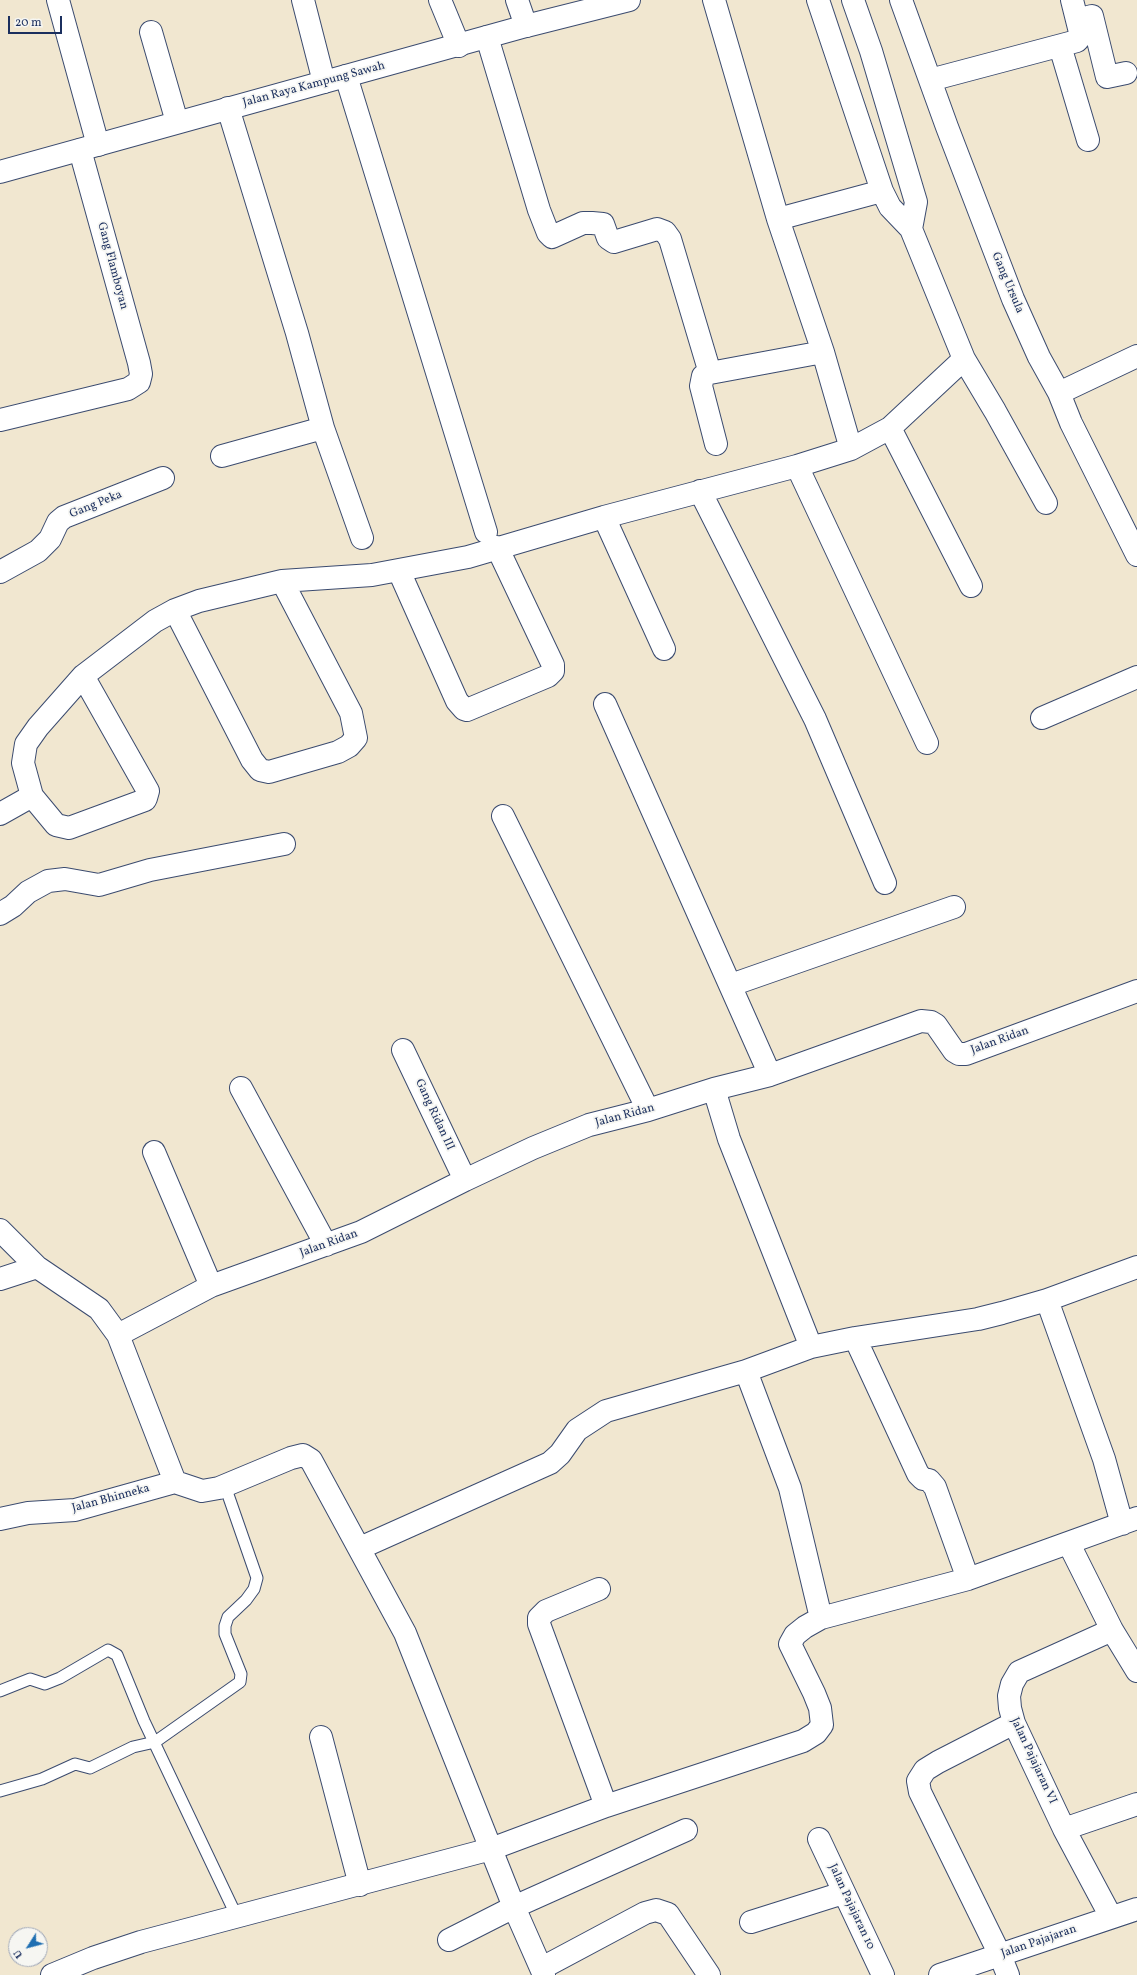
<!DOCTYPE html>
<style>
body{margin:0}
#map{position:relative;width:1137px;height:1975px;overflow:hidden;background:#f1e7d0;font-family:Vollkorn,serif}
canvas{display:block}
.north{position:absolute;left:8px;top:1927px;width:40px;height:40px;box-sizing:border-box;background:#f6f6f2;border:1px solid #9ea6b7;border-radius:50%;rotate:234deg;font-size:11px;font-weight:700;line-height:16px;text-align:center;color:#1b2f5e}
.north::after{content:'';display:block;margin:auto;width:14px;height:18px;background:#1f6fb2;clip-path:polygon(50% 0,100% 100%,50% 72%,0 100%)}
.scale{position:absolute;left:8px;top:16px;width:54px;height:18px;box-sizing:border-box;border:2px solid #1b2f5e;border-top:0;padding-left:5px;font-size:12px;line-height:14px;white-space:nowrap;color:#1b2f5e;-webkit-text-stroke:3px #f6f6f2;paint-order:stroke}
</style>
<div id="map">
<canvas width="1137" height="1975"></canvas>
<div class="north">U</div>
<div class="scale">20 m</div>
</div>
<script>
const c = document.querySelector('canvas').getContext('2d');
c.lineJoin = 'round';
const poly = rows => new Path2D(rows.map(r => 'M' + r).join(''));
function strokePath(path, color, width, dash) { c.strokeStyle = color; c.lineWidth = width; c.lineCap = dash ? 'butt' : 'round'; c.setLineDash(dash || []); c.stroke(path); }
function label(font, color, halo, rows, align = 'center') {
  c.font = font + ' Vollkorn,serif'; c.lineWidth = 3.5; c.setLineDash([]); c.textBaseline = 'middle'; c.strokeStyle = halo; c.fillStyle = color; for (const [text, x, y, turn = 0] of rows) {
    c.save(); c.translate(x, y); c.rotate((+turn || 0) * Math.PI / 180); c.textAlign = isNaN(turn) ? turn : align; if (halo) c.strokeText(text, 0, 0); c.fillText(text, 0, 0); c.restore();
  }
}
const service = poly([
 [0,1691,30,1679,45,1684,60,1678,108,1650,117,1655,144,1721,237,1917],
 [0,1791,42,1779,75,1764,90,1768,133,1747,155,1742,240,1682,241,1674,225,1634,225,1626,228,1617,246,1600,254,1589,257,1578,225,1486]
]);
const minor = poly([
 [58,0,98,145],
 [303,0,324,82],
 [440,0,459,46],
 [517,0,526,26],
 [714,0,778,219,823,352,851,449],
 [853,0,871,51,916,202,911,229],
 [901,0,947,127,1013,299,1039,357,1059,393,1071,423,1137,555],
 [1077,20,1092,16,1107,77,1126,73],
 [151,32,177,122],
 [487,37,539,210,548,233,552,237,583,223,592,223,603,224,608,238,614,242,657,229,665,232,670,239,710,373,823,352],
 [1060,46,1088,140],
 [346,76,486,532],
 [930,80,1077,41,1081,36,1072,0],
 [228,108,297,333,323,428,362,538],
 [778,219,882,191],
 [964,359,995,411,1046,503],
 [710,373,703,376,701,386,716,444],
 [1059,393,1137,356],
 [0,420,128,389,139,382,141,374,139,363,80,150],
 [890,428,971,586],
 [222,456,323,428],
 [797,466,927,743],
 [700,491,815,719,885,883],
 [604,517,664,649],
 [399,571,457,701,464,709,467,710,548,676,553,671,553,665,497,547],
 [0,572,38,551,50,539,58,522,64,517,163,478],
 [175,610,252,760,260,770,269,772,338,752,349,746,356,738,351,713,282,581],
 [605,704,770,1075],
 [1042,718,1137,677],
 [32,796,56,825,69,828,145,800,146,798,148,791,83,676],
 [0,814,32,796,23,763,26,744,38,727,83,676,155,621,175,610,199,601,282,581,372,575,468,557,604,517,797,466,851,449,890,428,964,359,911,229,890,207,882,191,818,0],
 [503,816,648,1110],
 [0,914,13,906,28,892,48,881,65,879,99,885,150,870,284,844],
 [731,985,954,907],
 [403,1050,465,1180],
 [241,1088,326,1245],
 [714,1089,729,1139,811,1347],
 [154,1152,211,1286],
 [0,1230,37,1267,99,1309,118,1335,175,1482,202,1491,219,1488,291,1458,303,1455,311,1460,405,1633,514,1907,544,1975],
 [0,1279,37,1267],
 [1047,1300,1104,1459,1122,1524],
 [118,1335,211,1286,361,1232,465,1180,533,1148,589,1125,648,1110,714,1089,770,1075,921,1021,931,1022,936,1025,954,1051,959,1054,966,1054,1137,991],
 [855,1338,918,1474,923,1479,929,1480,935,1487,968,1579],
 [746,1371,790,1488,821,1618],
 [0,1519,28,1513,75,1510,175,1482],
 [1069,1544,1112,1630,1137,1671],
 [360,1548,550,1463,560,1454,577,1430,606,1411,746,1371,811,1347,855,1338,978,1319,1002,1313,1047,1300,1137,1267],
 [599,1589,546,1611,539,1618,539,1624,606,1806],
 [321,1737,360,1885],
 [1064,1829,1137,1804],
 [819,1839,883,1975],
 [1111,1917,1064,1829,1014,1723,1010,1708,1009,1696,1012,1684,1019,1672,1112,1630],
 [751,1922,843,1893],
 [449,1940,514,1907,686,1830],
 [542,1968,645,1913,656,1910,668,1914,709,1975],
 [52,1975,93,1958,141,1942,491,1849,606,1806,803,1741,816,1733,822,1725,820,1708,814,1693,790,1644,795,1635,805,1627,821,1618,968,1579,1137,1518],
 [940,1975,1137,1909],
 [1008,1975,1000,1955,920,1792,918,1781,925,1770,938,1762,1014,1723]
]);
const tertiary = poly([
 [0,172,526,26,629,0]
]);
const streetNames = [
 ["Jalan Raya Kampung Sawah",314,85,-15],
 ["Gang Flamboyan",112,266,75],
 ["Gang Ursula",1007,283,67],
 ["Gang Peka",96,505,-22],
 ["Jalan Ridan",1000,1041,-20],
 ["Gang Ridan III",434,1115,65],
 ["Jalan Ridan",625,1116,-15],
 ["Jalan Ridan",329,1244,-20],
 ["Jalan Bhinneka",111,1499,-15],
 ["Jalan Pajajaran VI",1033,1761,65],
 ["Jalan Pajajaran 10",851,1907,65],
 ["Jalan Pajajaran",1039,1942,-19]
];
strokePath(service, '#3b4b6f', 13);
strokePath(minor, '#3b4b6f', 24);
strokePath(tertiary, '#3b4b6f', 24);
strokePath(service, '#fff', 11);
strokePath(minor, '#fff', 22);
strokePath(tertiary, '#fff', 22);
label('12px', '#1b2f5e', '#f6f6f2', streetNames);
</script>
